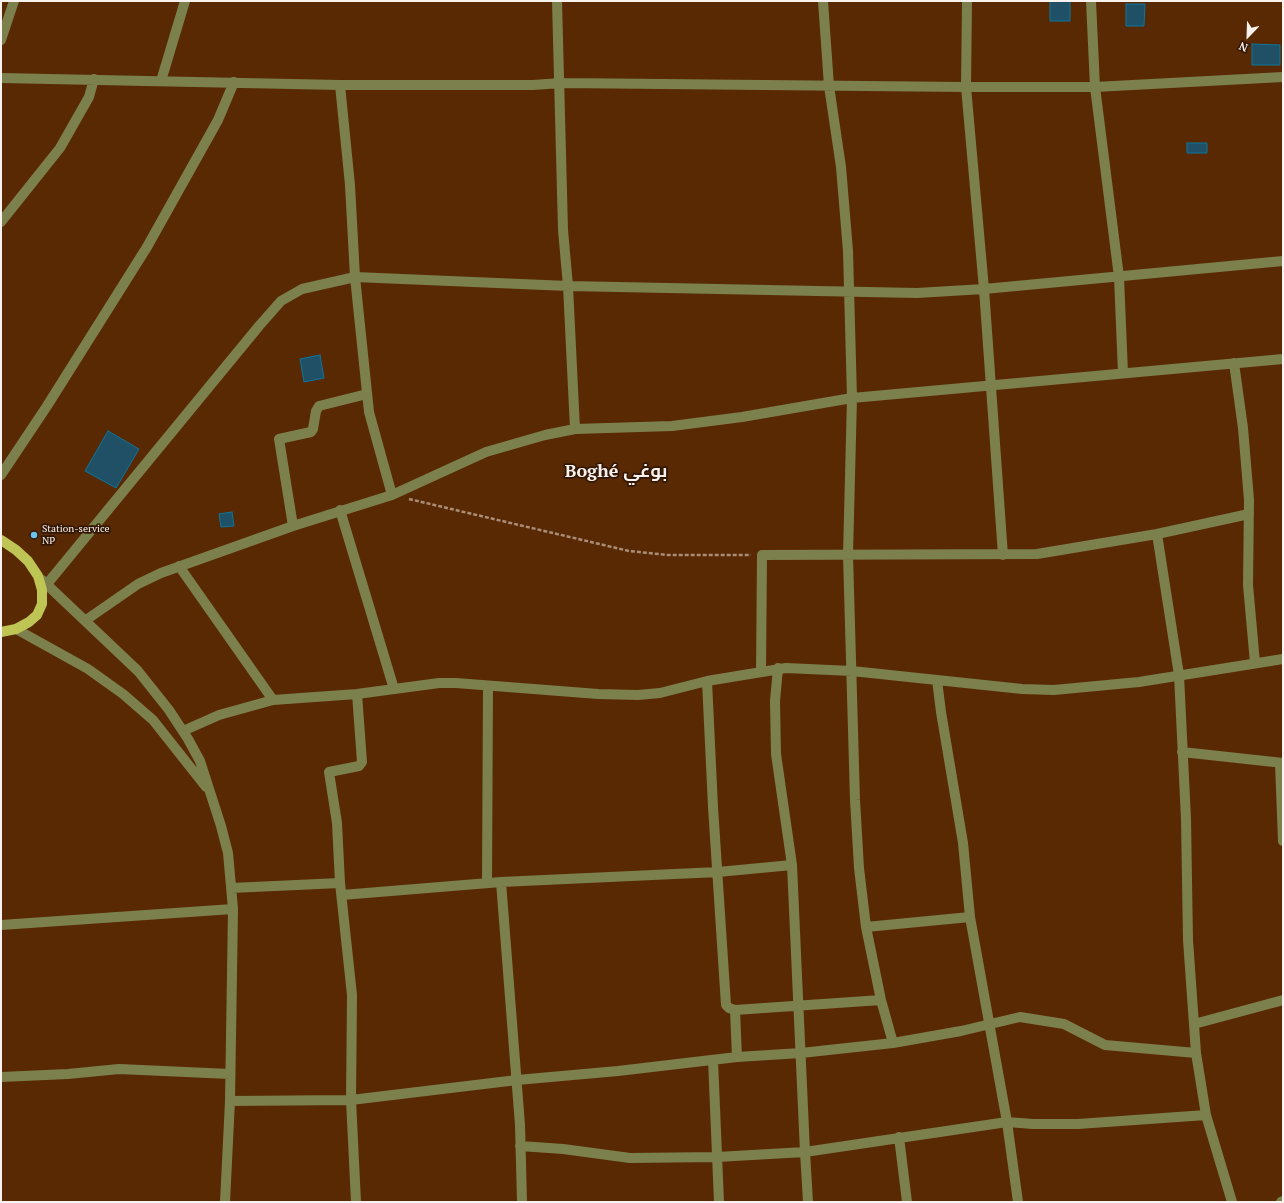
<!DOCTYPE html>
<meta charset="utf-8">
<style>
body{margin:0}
#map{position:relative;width:1284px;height:1203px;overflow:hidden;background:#592903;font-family:"PT Serif",serif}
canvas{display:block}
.frame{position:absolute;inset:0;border:2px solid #faf2ee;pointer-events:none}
.north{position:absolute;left:1228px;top:16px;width:40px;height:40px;-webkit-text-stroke:3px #331705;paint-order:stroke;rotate:203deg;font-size:11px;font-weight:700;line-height:16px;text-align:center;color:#faf2ee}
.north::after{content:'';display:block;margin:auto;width:14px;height:18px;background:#faf2ee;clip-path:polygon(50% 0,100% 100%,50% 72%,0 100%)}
</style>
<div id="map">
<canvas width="1284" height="1203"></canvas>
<div class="frame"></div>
<div class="north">N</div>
</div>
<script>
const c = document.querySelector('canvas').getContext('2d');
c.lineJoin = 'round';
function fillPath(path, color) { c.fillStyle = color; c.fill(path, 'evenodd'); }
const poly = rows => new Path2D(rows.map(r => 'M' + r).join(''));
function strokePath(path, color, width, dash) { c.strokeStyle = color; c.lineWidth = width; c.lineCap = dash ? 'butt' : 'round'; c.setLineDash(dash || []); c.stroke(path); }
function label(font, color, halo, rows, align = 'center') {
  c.font = font + ' "PT Serif",Cairo,serif'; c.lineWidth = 3.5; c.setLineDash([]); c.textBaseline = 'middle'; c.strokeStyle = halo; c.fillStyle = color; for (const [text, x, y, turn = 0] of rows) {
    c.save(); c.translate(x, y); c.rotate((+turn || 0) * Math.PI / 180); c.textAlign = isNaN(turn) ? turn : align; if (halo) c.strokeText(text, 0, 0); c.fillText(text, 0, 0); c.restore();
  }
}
const building = poly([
 [1050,1,1070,1,1070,21,1050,21,1050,1],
 [1126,4,1145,4,1144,26,1126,26,1126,4],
 [1252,44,1280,45,1280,65,1252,65,1252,44],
 [1187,143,1207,143,1207,153,1187,153,1187,143],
 [320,355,324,378,304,382,300,359,320,355],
 [108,431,139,449,116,488,85,471,108,431],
 [232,512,234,526,221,527,219,514,232,512]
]);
const path = poly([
 [409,499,629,551,668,555,751,555]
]);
const minor = poly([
 [557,1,563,230,568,286,575,429],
 [823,1,829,86,841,167,848,251,852,398,848,555,855,800,859,868,866,927,881,1000,893,1043],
 [967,1,966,87,984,289,1003,555],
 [1091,1,1095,87,1119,277,1123,373],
 [1,40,14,1],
 [1,78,340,85,533,85,561,83,966,87,1095,87,1283,77],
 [161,81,185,1],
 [340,85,350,185,355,277,369,412,392,495],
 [1,222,60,148,89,97,94,79],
 [1234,363,1243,428,1249,500,1248,585,1255,663],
 [1,475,47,406,147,247,218,120,234,82],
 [340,510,394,689],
 [293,526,279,439,311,432,313,429,316,411,319,406,367,394],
 [1157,534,1179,675,1186,819,1188,940,1196,1053,1206,1115,1232,1202],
 [179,566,273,700],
 [42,580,138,671,169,710,188,739,200,761,221,826,228,853,233,909,230,1101,225,1202],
 [47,584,259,326,281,301,302,289,355,277,568,286,917,293,984,289,1283,261],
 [86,620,138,584,161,573,293,526,392,495,486,452,545,435,575,429,672,426,742,417,852,398,1283,359],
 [16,629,88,669,123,694,153,720,206,787],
 [778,668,775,701,776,754,792,865,805,1152,808,1202],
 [761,672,762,555,1037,554,1157,534,1249,514],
 [937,680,941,712,963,843,970,917,1007,1122,1018,1202],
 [707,681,713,807,726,1005,729,1008,735,1010,881,1000],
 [183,731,219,715,273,700,357,694,439,683,456,683,598,694,638,695,660,693,707,681,786,668,852,671,1022,689,1054,690,1139,682,1283,659],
 [1182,752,1283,763],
 [1280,763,1283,841],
 [487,882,488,686],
 [501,882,718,872,792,865],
 [231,888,340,883],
 [342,895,501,882,520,1125,522,1202],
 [1,925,233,909],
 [866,927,970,917],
 [735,1010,737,1057],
 [1194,1024,1283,1000],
 [713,1060,719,1202],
 [1,1077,68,1074,119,1069,230,1074],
 [230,1101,351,1100,517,1080,618,1071,737,1057,801,1053,893,1043,961,1031,1020,1017,1064,1024,1105,1045,1196,1053],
 [899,1137,907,1202],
 [520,1146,563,1149,630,1158,717,1157,805,1152,1007,1122,1033,1124,1078,1124,1206,1115],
 [356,1202,351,1100,352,995,340,883,337,823,329,772,359,766,362,762,357,694],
 [1281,1202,1283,1201]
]);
const major = poly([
 [1,540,16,550,28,561,38,576,42,590,42,604,37,615,29,622,16,629,1,632]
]);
const markers = [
 [34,535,4,"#69c4f1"]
];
const poiNames = [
 ["Station-service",42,529],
 ["NP",42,541]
];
const townNames = [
 ["Boghé بوغي",616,472]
];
fillPath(building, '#205066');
strokePath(building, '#0a769f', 1);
strokePath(path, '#a98d78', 2.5, [4, 2]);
strokePath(minor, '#7c804c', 10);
strokePath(major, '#bfc555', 10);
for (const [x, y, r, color] of markers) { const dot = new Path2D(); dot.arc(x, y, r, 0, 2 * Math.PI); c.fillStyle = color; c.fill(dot); strokePath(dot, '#331705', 1.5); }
label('10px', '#faf2ee', '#331705', poiNames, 'left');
label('bold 18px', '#faf2ee', '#331705', townNames);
</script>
